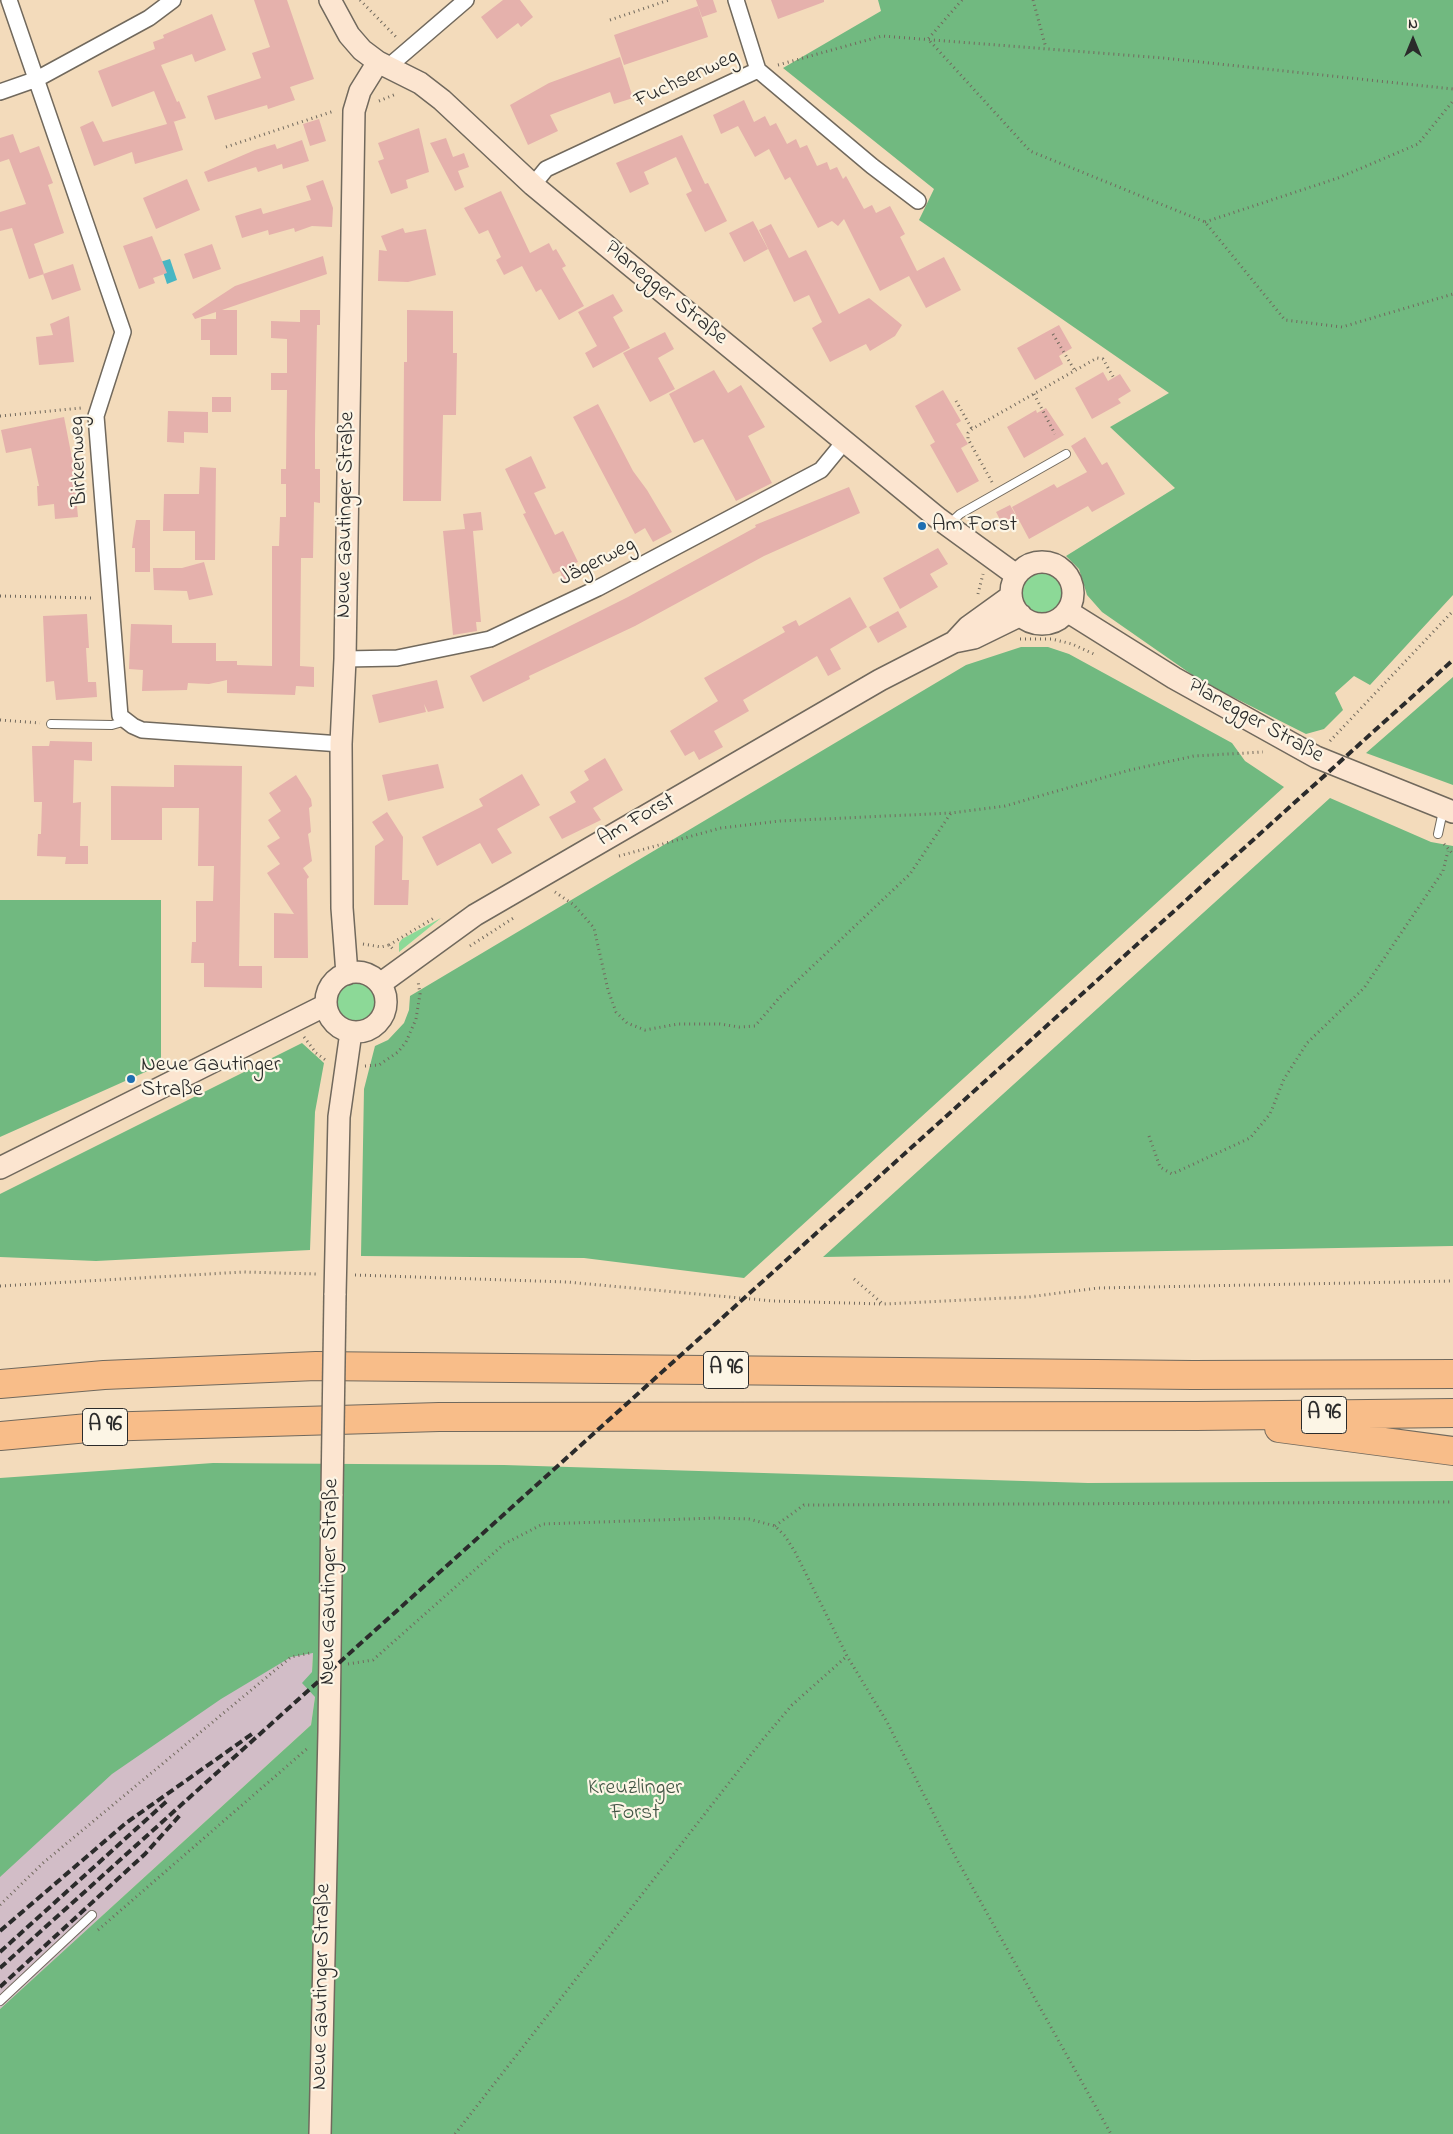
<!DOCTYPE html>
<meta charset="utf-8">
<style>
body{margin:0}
#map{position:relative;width:1453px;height:2134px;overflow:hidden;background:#f3dbbb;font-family:"Indie Flower",sans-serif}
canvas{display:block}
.north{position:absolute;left:1388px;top:15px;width:50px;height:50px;-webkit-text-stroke:4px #fcf5e5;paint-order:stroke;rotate:0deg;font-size:14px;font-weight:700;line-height:20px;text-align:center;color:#2b2b2b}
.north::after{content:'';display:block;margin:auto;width:18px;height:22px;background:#2b2b2b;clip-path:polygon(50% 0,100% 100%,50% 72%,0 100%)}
</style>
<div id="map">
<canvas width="1453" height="2134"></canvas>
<div class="north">N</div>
</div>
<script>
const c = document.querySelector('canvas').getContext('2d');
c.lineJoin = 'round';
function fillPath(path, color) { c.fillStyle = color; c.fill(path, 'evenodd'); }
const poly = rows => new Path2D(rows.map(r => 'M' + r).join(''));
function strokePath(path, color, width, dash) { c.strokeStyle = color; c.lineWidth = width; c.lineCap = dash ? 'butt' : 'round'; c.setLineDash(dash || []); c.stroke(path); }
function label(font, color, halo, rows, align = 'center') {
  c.font = font + ' "Indie Flower",sans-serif'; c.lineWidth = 4.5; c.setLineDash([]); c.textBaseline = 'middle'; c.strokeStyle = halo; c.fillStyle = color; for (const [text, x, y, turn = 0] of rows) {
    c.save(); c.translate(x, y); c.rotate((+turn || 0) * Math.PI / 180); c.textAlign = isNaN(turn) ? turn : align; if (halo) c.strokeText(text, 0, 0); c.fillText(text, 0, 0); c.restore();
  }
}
const industrial = poly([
 [0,1568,313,1653,312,1672,315,1697,311,1725,0,2009]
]);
const green = poly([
 '1022 593a20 20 0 1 1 40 0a20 20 0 1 1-40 0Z',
 [441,918,399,952,399,943,402,939],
 '337 1002a19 19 0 1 1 38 0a19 19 0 1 1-38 0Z'
]);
const forest = poly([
 [878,0,1453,0,1453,595,1370,685,1354,676,1335,693,1343,710,1324,729,1306,734,1201,681,1102,612,1087,595,1079,569,1066,556,1175,488,1110,427,1169,393,919,220,934,189,783,68,881,11],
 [1021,647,1048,647,1069,654,1232,743,1245,761,1284,787,744,1278,584,1258,361,1256,364,1089,375,1046,388,1040,404,1023,409,1010,410,996,966,665],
 [1453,677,1453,785,1366,753],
 [1330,798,1431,842,1453,846,1453,1246,823,1257],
 [0,900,161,900,161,1065,0,1137],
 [302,1043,324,1063,315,1112,310,1250,96,1261,0,1257,0,1194],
 [213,1463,504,1465,1088,1483,1453,1481,1453,2134,0,2134,0,2009,311,1725,315,1697,302,1683,312,1672,313,1653,291,1657,221,1699,112,1774,0,1877,0,1478]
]);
const water = poly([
 [170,259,177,280,167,284,160,262]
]);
const building = poly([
 [254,0,287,0,314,79,290,87,295,100,268,109,267,105,215,120,207,96,261,78,252,53,270,47],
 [503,0,520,0,533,17,521,27,518,23,497,39,481,17],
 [696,0,713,0,717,12,702,17],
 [771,0,824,0,824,2,778,19],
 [698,6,708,37,624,65,614,35],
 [212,14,226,50,195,62,192,54,161,65,177,102,179,101,186,118,173,122,174,122,183,150,135,164,132,152,94,166,80,127,93,121,103,142,167,124,154,91,112,107,98,71,155,49,153,42,164,38,163,35],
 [620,57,633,98,614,104,610,92,550,115,558,131,528,145,510,105,549,83],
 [744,100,754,122,765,116,770,126,776,123,787,144,796,139,800,148,807,145,817,166,827,162,830,170,837,167,843,179,846,176,864,209,872,205,876,213,890,206,905,234,900,237,917,271,944,257,961,290,926,308,909,276,880,291,844,219,838,226,832,221,818,228,790,177,785,180,769,149,755,157,738,126,721,134,713,115],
 [319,119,326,141,310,146,303,124],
 [419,128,429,172,406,180,408,188,391,194,378,161,384,159,378,143],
 [13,134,20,153,39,146,53,183,48,185,64,233,34,244,44,274,29,279,12,228,0,231,0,212,26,204,9,159,0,162,0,138],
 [682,135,705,184,708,183,727,221,705,232,686,194,692,191,676,157,644,172,649,184,630,193,616,163],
 [446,138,453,157,464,153,469,167,458,171,464,187,455,191,430,143],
 [302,140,309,161,283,169,282,164,258,172,256,167,208,182,204,172,255,150,275,144,277,149],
 [187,179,200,210,156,229,143,198],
 [323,180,333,208,332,227,312,226,295,232,294,228,269,235,268,230,242,238,235,216,261,208,263,214,311,200,306,186],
 [501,191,530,253,549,243,553,251,556,249,566,266,562,268,584,306,559,320,541,289,536,292,522,266,504,275,496,260,501,257,488,230,479,234,464,208],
 [753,221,768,249,744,262,729,233],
 [771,224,789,258,806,250,839,314,869,298,902,325,895,336,870,351,866,344,830,362,812,328,822,322,809,295,794,302,759,230],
 [403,228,405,233,426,229,436,275,408,282,378,281,379,250,387,251,381,236],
 [152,236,167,273,153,278,155,283,139,289,123,246],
 [212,244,221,269,193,279,184,254],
 [323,256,327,274,222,310,237,310,237,355,210,355,210,340,201,340,201,319,216,319,216,312,195,319,192,314,235,286],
 [73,264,81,290,52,300,43,274],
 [613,294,623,311,613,317,630,348,593,368,585,353,597,346,578,312],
 [300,310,320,310,320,325,317,325,315,434,315,469,320,469,320,503,314,502,313,558,301,558,300,666,314,667,314,687,296,686,295,695,227,693,227,680,209,684,188,683,187,690,142,691,143,670,129,669,131,624,172,625,172,643,216,643,216,661,237,661,237,665,272,666,272,546,279,546,280,517,286,517,286,484,281,484,281,469,286,469,287,390,271,390,271,373,287,373,287,339,271,338,271,321,300,322],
 [407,310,453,311,453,353,457,353,456,415,443,415,441,501,403,501,404,362,407,362],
 [69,316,74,362,39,365,36,337,53,335,50,324],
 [1059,325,1072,348,1059,356,1063,364,1035,380,1017,348],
 [665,332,674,349,658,358,675,389,650,402,623,353],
 [714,370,728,393,741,385,765,427,748,436,772,483,736,501,703,439,694,443,669,394],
 [1103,372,1108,381,1120,374,1131,391,1118,399,1121,403,1092,419,1075,388],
 [943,390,961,421,956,424,968,444,961,448,979,481,957,493,930,445,935,442,915,406],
 [212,397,231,397,231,412,212,412],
 [598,404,633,471,647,490,672,532,653,542,645,528,635,534,573,417],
 [1046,408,1064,435,1024,458,1007,427,1036,410,1037,413],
 [168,411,208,412,208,433,184,432,184,443,167,442],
 [64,417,73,463,78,517,55,519,54,504,38,506,37,486,39,486,31,448,6,453,1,430],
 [1085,437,1102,465,1107,462,1125,494,1092,512,1088,506,1029,539,1012,507,1054,484,1057,488,1087,472,1071,446],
 [531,456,546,488,534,493,555,535,563,531,578,562,575,563,580,573,564,582,560,571,553,574,523,514,526,513,505,469],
 [200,467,216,468,215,560,195,560,195,531,163,531,164,494,199,494],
 [849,487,860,513,764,556,635,626,529,676,530,679,483,702,470,676,628,597,756,527,755,525],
 [1010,505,1018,519,1004,527,996,512],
 [481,512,483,530,473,531,481,622,476,622,477,631,453,635,443,531,465,529,463,514],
 [136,520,150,520,150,572,135,572,135,548,132,548,133,539],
 [938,548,948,564,930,574,938,587,900,609,883,578],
 [204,562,213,595,189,600,187,591,154,590,153,568,182,568],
 [850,597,867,627,830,649,841,669,828,676,817,656,743,700,749,711,714,731,723,747,699,760,694,751,685,756,670,731,718,701,704,678,785,632,782,627,796,620,799,626],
 [898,611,907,627,878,643,869,627],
 [87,614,89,648,86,648,88,682,96,682,97,697,56,700,54,681,46,682,43,616],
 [437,680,444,708,428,712,424,704,426,712,379,723,372,695],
 [50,741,92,742,92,761,74,760,73,803,81,802,80,846,88,846,88,864,65,864,66,857,37,856,38,834,41,834,42,802,34,802,32,746,49,746],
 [605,758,623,790,593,808,601,820,562,839,549,817,576,802,570,792,589,780,584,771],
 [438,764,444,788,388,801,382,775],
 [174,765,242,766,239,966,262,966,262,988,204,987,204,963,191,963,192,942,196,942,196,901,213,901,214,866,198,866,199,808,162,808,162,840,111,840,111,786,174,787],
 [522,774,540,805,497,829,512,853,492,864,480,843,437,866,422,837,483,806,479,799],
 [296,775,311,799,312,806,309,808,311,832,308,834,312,861,303,868,309,877,307,879,308,958,274,958,274,913,294,914,267,873,280,864,267,846,280,838,268,820,281,811,269,793],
 [387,812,403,837,402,880,409,880,408,905,374,905,375,846,384,840,372,822]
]);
const path = poly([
 [360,0,398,39],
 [962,0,928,39,1030,151,1205,222,1285,320,1342,327,1453,294],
 [1033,0,1046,48],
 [610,20,669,0],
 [778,65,882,36,1163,58,1453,89],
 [379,101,396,94],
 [226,147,334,111],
 [1205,222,1338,178,1418,144,1453,101],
 [1053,334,1075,371],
 [1034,394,1055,434],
 [956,401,972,429],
 [0,416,81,408],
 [992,482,968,439,968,433,972,429,1097,358,1103,359,1115,380],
 [978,594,983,574],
 [0,596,94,598],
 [1020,639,1052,639,1072,644,1096,655],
 [0,720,40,723],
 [1330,741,1453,611],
 [1444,844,1453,854],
 [619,856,721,828,780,821,951,813,1005,806,1130,770,1194,756,1263,752],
 [555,892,574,905,594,928,608,990,616,1012,627,1023,645,1030,678,1024,720,1024,739,1027,755,1026,780,997,910,874,951,813],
 [363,944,381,947,389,945,394,950],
 [389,945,434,918],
 [470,946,515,917],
 [304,1037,316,1053,327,1061],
 [365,1066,379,1065,398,1052,406,1042,416,1019,420,994,418,981],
 [1149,1136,1160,1167,1172,1174,1250,1138,1270,1114,1284,1079,1307,1043,1364,988,1443,871,1448,851],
 [355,1275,567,1282,773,1301,883,1304],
 [854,1279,883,1304,1028,1297,1098,1288,1453,1281],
 [0,1286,243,1272,316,1274],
 [775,1526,804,1505,1453,1502],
 [348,1664,373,1660,504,1544,543,1524,716,1518,749,1519,775,1526,785,1536,795,1552,847,1656,887,1722,956,1858,1111,2134],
 [0,1905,43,1863,291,1657,310,1653],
 [98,1930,309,1747],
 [455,2134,764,1738,792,1705,847,1656]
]);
const lane = poly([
 [948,525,960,514,1066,454],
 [51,724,112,725,126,721],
 [1438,834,1443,811],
 [0,2001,92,1915]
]);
const street = poly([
 [9,0,123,332,96,416,120,716,133,726,142,730,341,744],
 [736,0,758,70],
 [388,67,466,0],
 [0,92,37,79,149,18,173,0],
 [533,185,546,169,758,70,872,166,918,201],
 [345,659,397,658,490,639,598,588,821,470,844,442]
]);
const secondary = poly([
 [330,0,349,35,362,50,378,62,420,83,442,100,533,185,580,224,939,519,1016,575],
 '1011 593a31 31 0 1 1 62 0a31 31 0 1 1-62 0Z',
 [1067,611,1174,678,1316,757,1453,812],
 [956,640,968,627,1011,596],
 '326 1002a30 30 0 1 1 60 0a30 30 0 1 1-60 0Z',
 [347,974,342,908,341,744,345,659,354,111,360,91,378,62],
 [380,984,475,915,880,680,954,642,974,638,1021,615],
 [0,1168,326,1005],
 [335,1295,339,1117,351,1032],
 [320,2134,329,1732,332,1494]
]);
const highway = poly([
 [0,1384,104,1375,316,1366,1193,1375,1453,1374],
 [1279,1428,1453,1451],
 [0,1436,99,1427,439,1417,1196,1416,1453,1413]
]);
const rail = poly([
 [0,1931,126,1823,252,1734],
 [0,1952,167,1801],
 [0,1968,1453,660],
 [0,1987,145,1854,181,1814]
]);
const secondaryBridge = poly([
 [332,1494,335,1295]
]);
const markers = [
 [922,526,5,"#1f6fb2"],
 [131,1079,5,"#1f6fb2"]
];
const shields = [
 [726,1370,45],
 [1324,1415,45],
 [105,1427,45]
];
const shieldNames = [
 ["A 96",726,1370],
 ["A 96",1324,1415],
 ["A 96",105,1427]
];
const streetNames = [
 ["Fuchsenweg",687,80,-25],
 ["Planegger Straße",665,294,39],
 ["Birkenweg",80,461,-92],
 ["Neue Gautinger Straße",347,515,-89],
 ["Jägerweg",598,563,-27],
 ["Planegger Straße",1255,722,29],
 ["Am Forst",637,821,-30],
 ["Neue Gautinger Straße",331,1582,-89],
 ["Neue Gautinger Straße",323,1987,-89]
];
const poiNames = [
 ["Am Forst",932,526],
 ["Neue Gautinger",141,1066],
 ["Straße",141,1091]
];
const parkNames = [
 ["Kreuzlinger",635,1789],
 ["Forst",635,1814]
];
fillPath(industrial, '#d2bdc7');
fillPath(green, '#8cd997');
fillPath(forest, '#71b980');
fillPath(water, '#48b6c3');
fillPath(building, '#e5b1ac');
strokePath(lane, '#71695d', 10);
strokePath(street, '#71695d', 18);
strokePath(secondary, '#71695d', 24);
strokePath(highway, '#71695d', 30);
strokePath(path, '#71695d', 3, [1, 4]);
strokePath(lane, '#fff', 8);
strokePath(street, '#fff', 15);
strokePath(secondary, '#fce5d0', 21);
strokePath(highway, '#f8bd89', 28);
strokePath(rail, '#2b2b2b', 4, [8, 4]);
strokePath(secondaryBridge, '#71695d', 24, []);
strokePath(secondaryBridge, '#fce5d0', 21);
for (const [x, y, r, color] of markers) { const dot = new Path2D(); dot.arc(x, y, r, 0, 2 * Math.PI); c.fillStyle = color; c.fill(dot); strokePath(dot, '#fcf5e5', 2); }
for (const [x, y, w] of shields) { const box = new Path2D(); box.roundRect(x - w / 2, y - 18.5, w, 37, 4); c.fillStyle = '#fcf5e5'; c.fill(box); strokePath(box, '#2b2b2b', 1); }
label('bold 21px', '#2b2b2b', null, shieldNames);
label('22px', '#2b2b2b', '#fcf5e5', streetNames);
label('22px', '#2b2b2b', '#fcf5e5', poiNames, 'left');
label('22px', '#435646', '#fcf5e5', parkNames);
</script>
